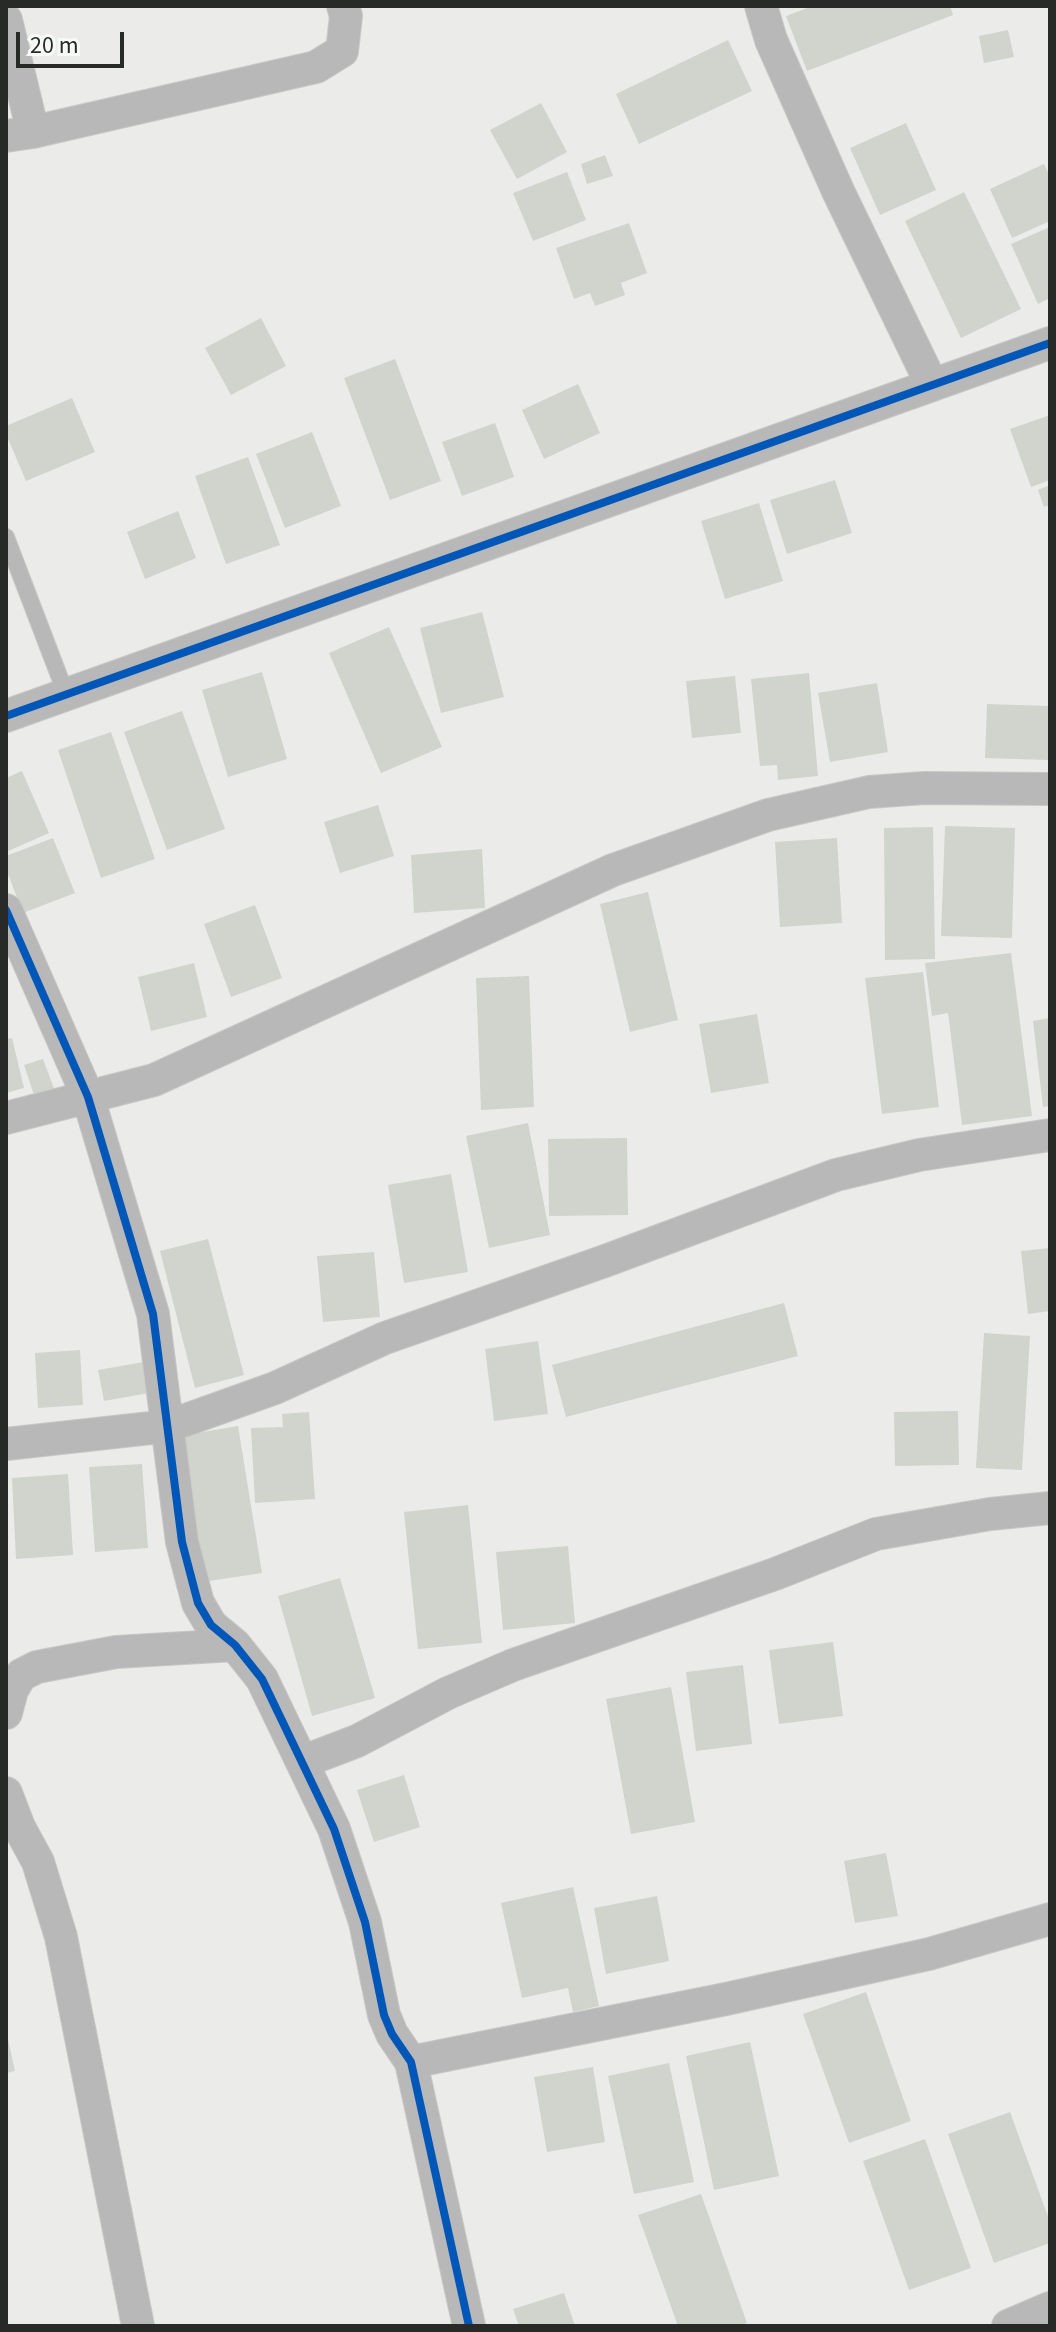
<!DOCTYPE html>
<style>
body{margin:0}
#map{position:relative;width:1056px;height:2332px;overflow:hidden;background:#ebecea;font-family:"Source Sans 3",sans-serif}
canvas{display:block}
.frame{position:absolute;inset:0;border:8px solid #282a28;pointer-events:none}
.scale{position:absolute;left:16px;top:32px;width:108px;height:36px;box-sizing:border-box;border:4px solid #282a28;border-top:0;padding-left:10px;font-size:24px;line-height:28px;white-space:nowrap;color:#282a28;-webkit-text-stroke:6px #f7fbf6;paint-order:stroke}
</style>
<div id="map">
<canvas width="1056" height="2332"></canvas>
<div class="frame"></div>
<div class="scale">20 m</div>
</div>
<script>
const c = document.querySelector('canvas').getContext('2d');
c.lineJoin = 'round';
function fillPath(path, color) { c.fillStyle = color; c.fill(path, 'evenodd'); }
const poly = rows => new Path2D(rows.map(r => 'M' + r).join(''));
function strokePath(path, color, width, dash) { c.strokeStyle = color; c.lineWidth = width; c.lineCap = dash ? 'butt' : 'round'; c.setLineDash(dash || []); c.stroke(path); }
const building = poly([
 [813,6,950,6,953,15,807,71,786,16],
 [1008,30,1014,57,984,63,979,36],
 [728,40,752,91,639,144,616,94],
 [541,103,567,152,517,179,490,130],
 [906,123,936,190,880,215,850,148],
 [605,155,613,176,587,184,581,164],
 [1044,164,1050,177,1050,221,1012,238,990,189],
 [567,172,586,220,533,241,513,193],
 [964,192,1021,309,961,338,905,221],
 [629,223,647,273,621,283,625,295,595,306,590,293,574,299,556,248],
 [1050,227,1050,298,1038,304,1011,244],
 [261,318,286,366,231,395,205,348],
 [395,359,441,481,390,500,344,378],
 [578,384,600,433,544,459,522,410],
 [72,398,95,452,26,481,6,434,6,426],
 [1050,415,1050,480,1031,487,1010,429],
 [495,423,514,477,462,496,442,442],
 [312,432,341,506,285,528,256,454],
 [248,457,280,545,226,564,195,476],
 [835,480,852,533,787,554,770,500],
 [1050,485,1050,505,1044,507,1038,490],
 [759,503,783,581,725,599,701,521],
 [178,511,196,558,145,579,127,532],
 [482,612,504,697,441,713,420,628],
 [389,627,442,747,381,773,329,653],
 [262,672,287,759,228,777,202,690],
 [809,673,818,776,778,780,777,765,760,766,751,679],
 [735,676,741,733,692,738,686,681],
 [877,683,888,752,830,762,818,693],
 [987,704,1050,706,1048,760,985,758],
 [182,711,225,829,167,850,124,732],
 [111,732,155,859,101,878,58,750],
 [22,771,49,833,6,852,6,778],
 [378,805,394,856,340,873,324,822],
 [945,826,1015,828,1012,938,941,936],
 [933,827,935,959,885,960,884,828],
 [53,838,75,893,23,913,6,869,6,856],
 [837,838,842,923,780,927,775,842],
 [482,849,485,908,414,913,411,855],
 [648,892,678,1020,630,1032,600,904],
 [255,905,282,978,231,997,204,924],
 [1011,953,1032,1116,962,1125,948,1013,932,1016,925,963],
 [194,963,207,1017,151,1031,138,977],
 [923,972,939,1107,882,1114,865,978],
 [529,976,534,1107,481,1110,476,978],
 [757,1014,769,1083,711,1093,699,1024],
 [1050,1018,1050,1106,1043,1107,1033,1021],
 [12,1038,24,1088,6,1093,6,1039],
 [43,1059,55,1091,35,1098,24,1065],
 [528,1123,550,1235,489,1248,466,1136],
 [627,1138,628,1215,549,1216,548,1139],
 [451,1174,468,1272,404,1283,388,1185],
 [208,1239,244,1375,195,1388,160,1251],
 [1050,1248,1050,1311,1028,1314,1021,1251],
 [374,1252,380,1317,323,1322,317,1256],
 [784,1303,798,1356,566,1417,552,1365],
 [984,1333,1030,1336,1022,1470,976,1468],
 [538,1341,548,1414,494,1421,485,1349],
 [80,1350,83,1405,38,1408,35,1353],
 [144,1362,149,1393,104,1401,98,1370],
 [958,1411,959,1465,895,1466,894,1412],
 [309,1412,315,1499,255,1503,251,1428,283,1427,282,1414],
 [238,1426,262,1573,203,1582,179,1436],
 [142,1464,148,1548,95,1552,89,1467],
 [68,1474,73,1555,16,1559,12,1478],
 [468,1505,482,1643,418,1649,404,1512],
 [568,1546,575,1623,503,1630,496,1552],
 [340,1578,375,1698,312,1716,278,1596],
 [833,1642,843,1716,779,1724,769,1650],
 [743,1665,752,1744,696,1751,686,1672],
 [671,1687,695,1822,631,1834,606,1699],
 [404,1775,420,1827,374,1842,357,1790],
 [886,1853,898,1916,855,1923,844,1861],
 [573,1887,599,2006,573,2012,568,1988,522,1998,501,1903],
 [657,1896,669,1961,606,1974,594,1908],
 [866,1992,911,2121,849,2143,803,2014],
 [6,2030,15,2071,6,2073],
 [750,2042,779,2176,714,2190,686,2056],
 [669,2063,694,2182,634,2194,608,2076],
 [593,2067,605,2142,547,2152,534,2077],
 [1010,2112,1050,2222,1050,2243,994,2263,948,2134],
 [925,2139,971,2268,909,2290,863,2161],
 [701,2194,747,2323,738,2326,678,2326,638,2215],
 [564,2293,575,2326,519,2326,513,2309]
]);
const lane = poly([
 [6,537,66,694]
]);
const street = poly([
 [761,6,771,40,838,191,932,385],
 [6,20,33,132,6,136],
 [33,132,316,67,342,51,346,16,343,6],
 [6,716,1050,343],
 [6,910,88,1097,153,1314,182,1542,198,1603,211,1625,235,1645,262,1679,334,1829,365,1922,384,2015,392,2034,411,2062,469,2326],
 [6,1118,154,1080,613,870,768,815,869,792,924,788,1050,789],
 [6,1444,169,1426,275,1388,385,1338,605,1261,836,1175,919,1155,1050,1135],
 [6,1713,12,1690,21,1675,37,1667,116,1652,235,1645],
 [302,1762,357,1741,448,1693,513,1665,775,1574,876,1534,990,1514,1050,1508],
 [6,1793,19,1827,38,1862,61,1937,138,2326],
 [411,2062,726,1999,929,1954,1050,1919],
 [1008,2326,1050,2308]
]);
const cycleway = poly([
 [6,716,1050,343],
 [6,910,88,1097,153,1314,182,1542,198,1603,211,1625,235,1645,262,1679,334,1829,365,1922,384,2015,392,2034,411,2062,469,2326]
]);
fillPath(building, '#d0d4cd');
strokePath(lane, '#c8c9c7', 18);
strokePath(street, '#c8c9c7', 34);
strokePath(lane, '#b7b8b7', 16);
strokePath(street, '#b7b8b7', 32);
strokePath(cycleway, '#0057b8', 8);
</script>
